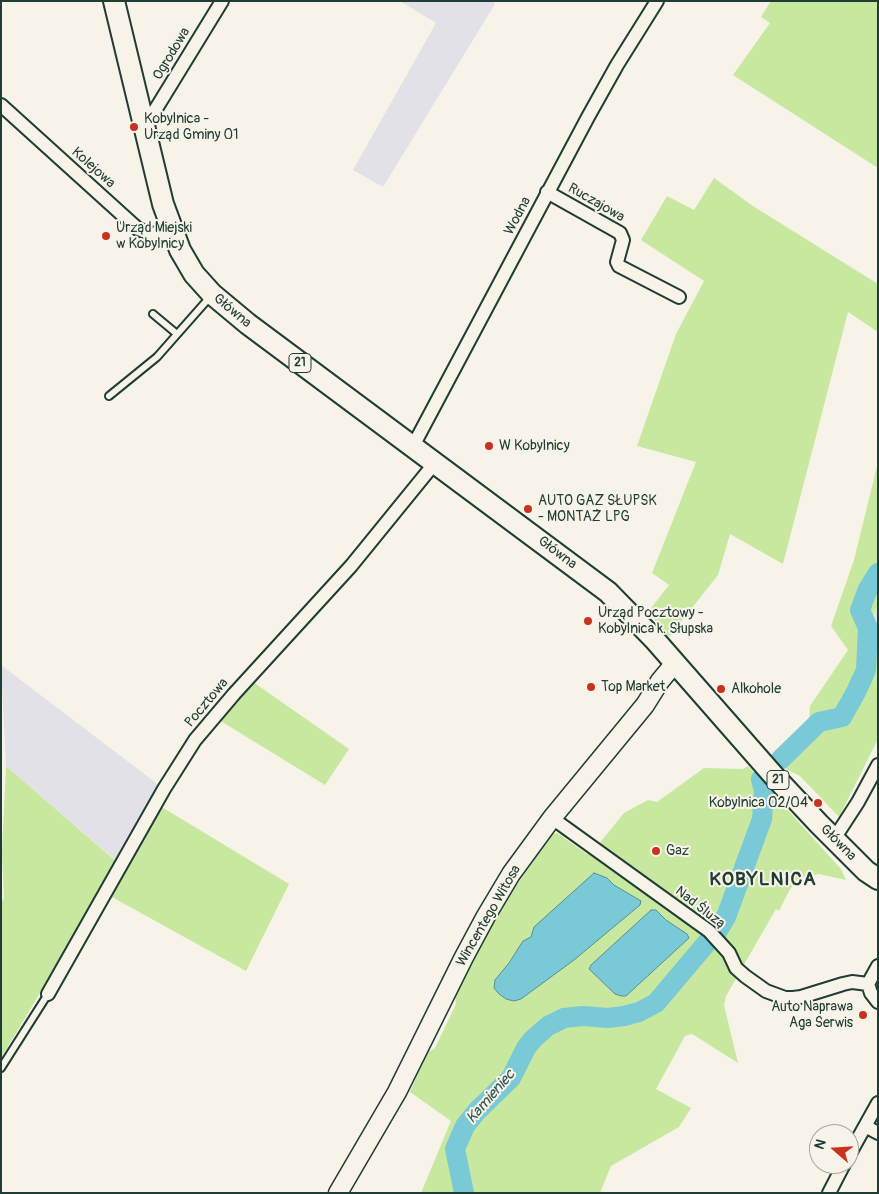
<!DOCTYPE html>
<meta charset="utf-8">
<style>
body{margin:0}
#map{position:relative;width:879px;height:1194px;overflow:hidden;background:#f7f3e8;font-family:Pangolin,sans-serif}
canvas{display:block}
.frame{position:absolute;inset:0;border:2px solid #1f3d34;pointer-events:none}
.north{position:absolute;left:809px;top:1124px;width:50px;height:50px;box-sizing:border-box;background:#f7f3e8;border:1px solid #a1aaa0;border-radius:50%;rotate:289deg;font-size:14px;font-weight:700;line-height:20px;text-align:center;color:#1f3d34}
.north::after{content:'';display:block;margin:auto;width:18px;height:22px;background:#c8321e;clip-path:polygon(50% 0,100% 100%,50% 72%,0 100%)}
</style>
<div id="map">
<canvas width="879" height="1194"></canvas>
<div class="frame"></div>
<div class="north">N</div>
</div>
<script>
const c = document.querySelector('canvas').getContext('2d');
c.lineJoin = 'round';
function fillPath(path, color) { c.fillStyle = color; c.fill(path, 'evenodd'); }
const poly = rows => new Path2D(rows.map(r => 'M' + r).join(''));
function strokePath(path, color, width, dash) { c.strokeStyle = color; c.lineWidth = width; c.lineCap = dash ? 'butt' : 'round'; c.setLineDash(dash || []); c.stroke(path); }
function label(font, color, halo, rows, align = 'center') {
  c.font = font + ' Pangolin,sans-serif'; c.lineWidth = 4; c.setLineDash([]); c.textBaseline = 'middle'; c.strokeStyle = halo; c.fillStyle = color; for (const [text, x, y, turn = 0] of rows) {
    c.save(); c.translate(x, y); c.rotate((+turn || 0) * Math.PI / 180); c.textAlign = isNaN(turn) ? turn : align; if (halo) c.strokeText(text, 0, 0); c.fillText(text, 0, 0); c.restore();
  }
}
const built = poly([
 [400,1,492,1,495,4,383,187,353,170,436,23],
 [878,606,878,644,875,639,873,617],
 [1,665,164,789,121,865,6,766]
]);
const green = poly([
 [771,1,878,1,878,168,733,75,770,23,761,17],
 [714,178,753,206,878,284,878,332,848,312,783,564,730,534,718,575,669,637,648,612,669,585,652,573,696,462,637,446,676,334,704,281,641,240,667,196,694,210],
 [878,462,878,606,873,617,875,639,878,644,878,739,839,817,800,776,786,769,773,755,809,722,810,706,848,650,831,626,854,560],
 [253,682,349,749,325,785,219,720],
 [6,766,118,863,1,1058,1,903,4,898,2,852],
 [748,766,841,869,846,880,819,874,802,877,797,880,789,891,779,911,776,909,726,996,724,1005,738,1063,692,1034,685,1036,656,1089,691,1108,679,1127,611,1166,600,1193,421,1193,451,1121,410,1092,427,1053,435,1048,456,1004,455,996,494,918,549,838,553,834,557,833,587,854,598,845,624,813,648,800,657,802,704,768,743,769],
 [160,806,289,884,246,971,110,896]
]);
const water = poly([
 [594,873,607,878,614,885,641,901,640,905,574,960,521,999,514,1001,506,999,499,994,494,988,495,980,509,963,523,941,531,937,534,927,594,873],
 [651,910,656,910,666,920,687,934,689,938,626,996,621,996,615,994,589,969,591,965,651,910]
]);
const river = poly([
 [780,760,819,722,842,717,856,692,866,670,868,628,860,610,868,589,878,573],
 [717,932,726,917,762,819,764,791,761,779],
 [464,1193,455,1149,465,1126,477,1111,511,1078,526,1048,533,1039,548,1026,564,1018,583,1016,608,1018,624,1016,639,1012,656,1003,710,939]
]);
const lane = poly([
 [153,314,177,334],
 [109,396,157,357,210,297],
 [1,1068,48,994]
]);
const street = poly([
 [1,105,138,229,151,234,172,231],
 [143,118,154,112,222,1],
 [547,192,620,233,623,240,617,262,619,266,679,297],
 [412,448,588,117,617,65,657,1],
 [552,818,709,931,729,953,736,968,745,976,766,991,785,998,793,998,801,997,843,984,852,982,868,984],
 [834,839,858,802,878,765],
 [868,984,871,993,878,1002],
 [868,984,878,966],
 [48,994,164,789,195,740,234,694,351,566,434,464],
 [865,1126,878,1133],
 [849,1155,878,1103],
 [829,1193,844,1164]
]);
const secondary = poly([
 [338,1193,397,1092,464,957,486,916,511,874,552,818,645,705,660,681,675,663]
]);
const primary = poly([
 [114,1,163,204,180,250,194,274,212,294,248,324,608,592,654,639,774,776,819,824,866,871,878,879]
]);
const markers = [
 [134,127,5,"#c8321e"],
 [106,236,5,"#c8321e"],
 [489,446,5,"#c8321e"],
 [528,509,5,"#c8321e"],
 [588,621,5,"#c8321e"],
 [591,687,5,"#c8321e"],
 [721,689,5,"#c8321e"],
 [818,803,5,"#c8321e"],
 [656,851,5,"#c8321e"],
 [863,1015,5,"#c8321e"]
];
const shields = [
 [300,363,22],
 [778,780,22]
];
const shieldNames = [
 ["21",300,363],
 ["21",778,780]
];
const streetNames = [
 ["Ogrodowa",172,54,-59],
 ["Kolejowa",93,168,42],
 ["Ruczajowa",596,203,30],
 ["Wodna",518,216,-62],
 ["Główna",232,311,40],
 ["Główna",557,553,37],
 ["Pocztowa",207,703,-50],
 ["Główna",838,843,45],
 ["Nad Śluzą",700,908,38],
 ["Wincentego Witosa",489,916,-60]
];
const poiNames = [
 ["Kobylnica -",144,119],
 ["Urząd Gminy 01",144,135],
 ["Urząd Miejski",116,228],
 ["w Kobylnicy",116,244],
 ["W Kobylnicy",499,446],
 ["AUTO GAZ SŁUPSK",538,501],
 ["- MONTAŻ LPG",538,517],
 ["Urząd Pocztowy -",598,613],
 ["Kobylnica k. Słupska",598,629],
 ["Top Market",601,687],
 ["Alkohole",731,689],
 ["Kobylnica 02/04",808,803,"right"],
 ["Gaz",666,851],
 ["Auto Naprawa",853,1007,"right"],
 ["Aga Serwis",853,1023,"right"]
];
const waterNames = [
 ["Kamieniec",491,1097,-49]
];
const districtNames = [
 ["KOBYLNICA",763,880]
];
fillPath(built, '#e2e1e8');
fillPath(green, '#c8e8a0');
fillPath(water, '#7ac9d6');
strokePath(water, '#569195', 1);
strokePath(river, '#7ac9d6', 20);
strokePath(lane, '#1f3d34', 10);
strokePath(street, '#1f3d34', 16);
strokePath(secondary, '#1f3d34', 21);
strokePath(primary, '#1f3d34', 24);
strokePath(lane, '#f7f3e8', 6);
strokePath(street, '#f7f3e8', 12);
strokePath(secondary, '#f7f3e8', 18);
strokePath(primary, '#f7f3e8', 20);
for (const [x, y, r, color] of markers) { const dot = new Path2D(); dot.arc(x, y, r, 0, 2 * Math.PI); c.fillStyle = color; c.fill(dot); strokePath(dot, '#f7f3e8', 2); }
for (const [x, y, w] of shields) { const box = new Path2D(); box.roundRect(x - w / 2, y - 9.5, w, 19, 4); c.fillStyle = '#f7f3e8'; c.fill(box); strokePath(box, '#1f3d34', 1); }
label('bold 12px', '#1f3d34', null, shieldNames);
label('14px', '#1f3d34', '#f7f3e8', streetNames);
label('14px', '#1f3d34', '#f7f3e8', poiNames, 'left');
label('italic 15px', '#315954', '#f7f3e8', waterNames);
c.letterSpacing = '1px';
label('bold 19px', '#1f3d34', '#f7f3e8', districtNames);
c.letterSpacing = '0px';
</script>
